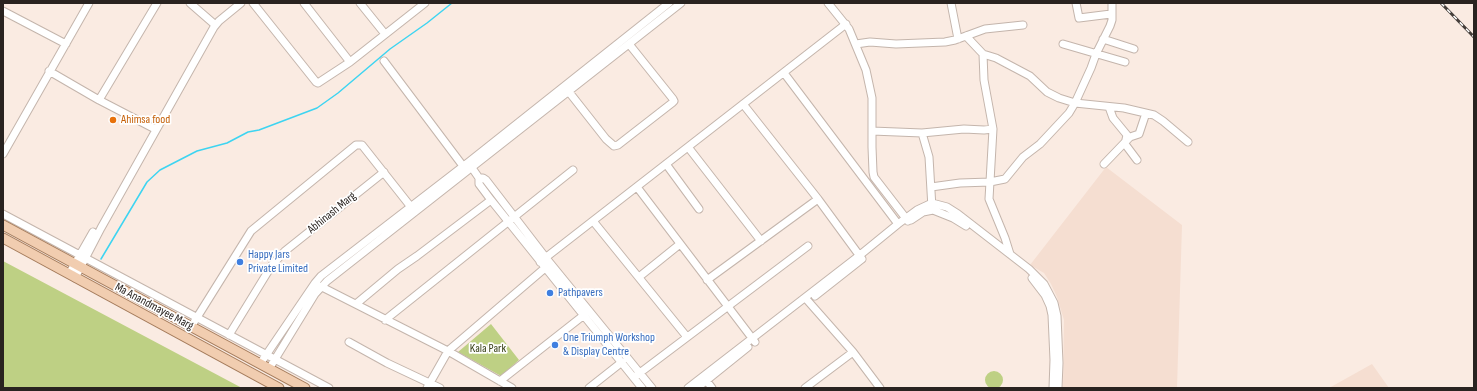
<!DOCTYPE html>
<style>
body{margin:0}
#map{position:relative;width:1477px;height:391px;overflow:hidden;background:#faebe2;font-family:"Sofia Sans Condensed",sans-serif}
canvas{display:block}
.frame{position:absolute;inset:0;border:4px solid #292320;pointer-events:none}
</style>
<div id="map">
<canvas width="1477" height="391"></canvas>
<div class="frame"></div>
</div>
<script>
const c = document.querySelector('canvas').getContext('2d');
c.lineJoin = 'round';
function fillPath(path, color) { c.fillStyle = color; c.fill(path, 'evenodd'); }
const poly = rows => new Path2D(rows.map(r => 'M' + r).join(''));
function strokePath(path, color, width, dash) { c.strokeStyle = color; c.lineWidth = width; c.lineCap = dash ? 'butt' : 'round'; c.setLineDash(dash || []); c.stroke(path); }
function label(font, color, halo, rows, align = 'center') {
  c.font = font + ' "Sofia Sans Condensed",sans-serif'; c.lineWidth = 3.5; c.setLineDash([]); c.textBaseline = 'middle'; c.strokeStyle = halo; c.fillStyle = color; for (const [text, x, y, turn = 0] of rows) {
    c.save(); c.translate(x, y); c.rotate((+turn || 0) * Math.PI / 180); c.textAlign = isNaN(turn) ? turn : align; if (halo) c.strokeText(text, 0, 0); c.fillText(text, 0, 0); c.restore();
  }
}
const built = poly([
 [1106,167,1182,225,1177,388,1063,388,1064,320,1057,297,1051,284,1044,273,1030,265],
 [1372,364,1389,388,1329,388]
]);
const green = poly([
 [3,261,242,388,3,388],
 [491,324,519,360,501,376,458,352],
 '985 380a9 9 0 1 1 18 0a9 9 0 1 1-18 0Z'
]);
const stream = poly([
 [101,259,147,182,160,170,197,151,227,143,248,132,259,130,317,108,338,93,390,49,427,23,452,3]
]);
const minor = poly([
 [190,3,213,23],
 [253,3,316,82,318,83,350,62,425,3],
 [304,3,350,62],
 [360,3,385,34],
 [828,3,849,29,866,70,872,98,872,147,873,172,874,177,908,221],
 [951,3,958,39],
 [1076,3,1079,18,1111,14],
 [3,11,66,44],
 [966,36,983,54,996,58,1030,76,1047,92,1059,98,1075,103,1124,108,1154,115,1163,121,1188,142],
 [1103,39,1134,49],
 [856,44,870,42,896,44,945,42,955,40,985,29,1023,25],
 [1063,44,1125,62],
 [983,54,984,80,993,129,989,199,1005,238,1010,254],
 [384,61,466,170],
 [49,71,99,100,153,128],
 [784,73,898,224],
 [569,92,606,139,614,146,618,145,672,103,674,101,673,99,629,44],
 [99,100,157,3],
 [743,104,818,199,862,259],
 [1109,107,1113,118,1127,135,1125,144,1137,160],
 [872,131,922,133,964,129,984,130,993,129],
 [922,133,929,157,932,208],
 [688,147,761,241],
 [3,154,89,3],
 [666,164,699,209],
 [1104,164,1130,137,1139,134,1146,113],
 [470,165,479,178,479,184,491,200,642,388],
 [479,178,483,178,486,180,546,258,652,388],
 [637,187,755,342],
 [931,187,960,183,990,182,1005,179,1023,157,1040,144,1069,113,1075,103,1091,68,1096,54,1110,26,1112,20,1112,3],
 [3,214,329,388],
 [911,220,923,212,933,210,953,218,966,226],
 [593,221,687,337],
 [540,262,846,24],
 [69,274,93,232],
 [639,277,680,244],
 [75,278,101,228,214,27,219,21,241,3],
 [1032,278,1045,295,1050,306,1052,315,1054,360,1053,388],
 [707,280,818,199],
 [318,285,448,351,512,388],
 [815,296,862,259],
 [808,301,853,352,880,388],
 [356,304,398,269,417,256,491,200],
 [385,320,573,170],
 [191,327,251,231,356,145,362,145,411,207],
 [229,335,272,265,285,251,384,172],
 [349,342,387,363,440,388],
 [260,364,315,283,321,276,470,161,669,3],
 [269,369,315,294,327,281,681,3],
 [637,375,808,246],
 [706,380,712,388],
 [500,381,584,315],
 [427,388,448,351,545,268],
 [589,388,622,362],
 [688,388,860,255,898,224,917,210,932,203,947,207,958,214,1029,269,1044,284,1054,303,1057,316,1059,363,1058,388],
 [697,388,748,347],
 [805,388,853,352]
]);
const major = poly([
 [3,225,305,388],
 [3,238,279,388]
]);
const rail = poly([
 [1441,3,1474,37]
]);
const markers = [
 [113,120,4,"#e8710a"],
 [240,262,4,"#3f7fe0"],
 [550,293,4,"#3f7fe0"],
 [555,345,4,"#3f7fe0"]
];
const foodNames = [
 ["Ahimsa food",121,120]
];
const streetNames = [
 ["Abhinash Marg",332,213,-39],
 ["Ma Anandmayee Marg",154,307,28]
];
const shopNames = [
 ["Happy Jars",248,255],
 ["Private Limited",248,269],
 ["Pathpavers",558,293],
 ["One Triumph Workshop",563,338],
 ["& Display Centre",563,352]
];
const parkNames = [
 ["Kala Park",488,349]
];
fillPath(built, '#f5ded1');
fillPath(green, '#bed084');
strokePath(stream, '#3dd4f1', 1.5);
strokePath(minor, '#c4b5ac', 9);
strokePath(major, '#a47b5b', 11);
strokePath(minor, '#fff', 7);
strokePath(major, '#f1cdb0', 9);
strokePath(rail, '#453e3a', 3);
strokePath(rail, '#fff', 1.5, [4.5]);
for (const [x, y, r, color] of markers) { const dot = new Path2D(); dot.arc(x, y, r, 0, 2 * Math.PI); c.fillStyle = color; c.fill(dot); strokePath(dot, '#fff', 1.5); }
label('12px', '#c56008', '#fff', foodNames, 'left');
label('12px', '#292320', '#fff', streetNames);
label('12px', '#366cbe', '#fff', shopNames, 'left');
label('12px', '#353e14', '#fff', parkNames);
</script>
